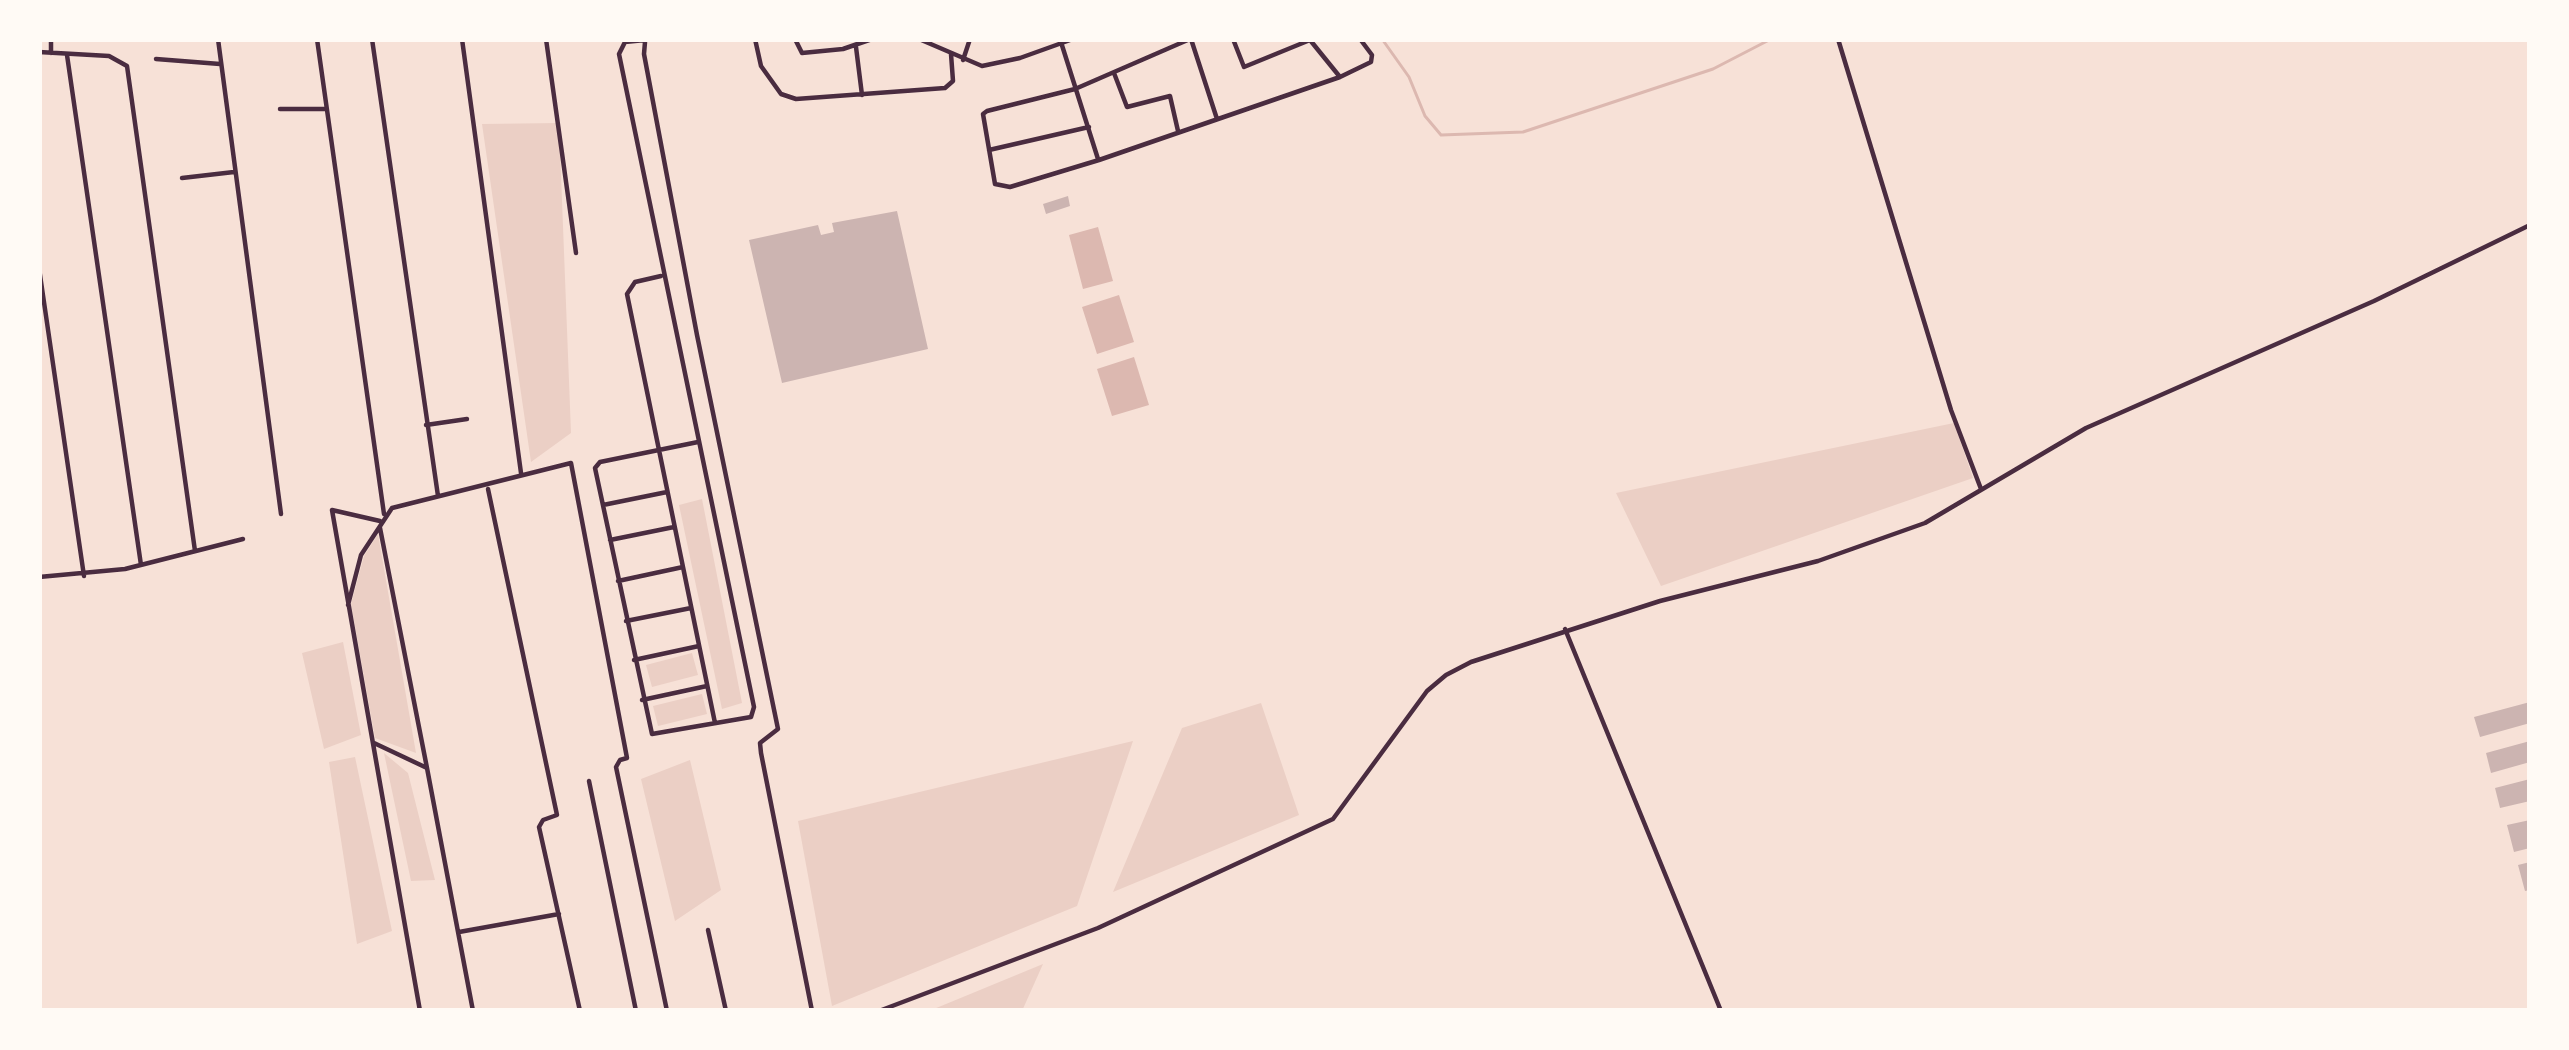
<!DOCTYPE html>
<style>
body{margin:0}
#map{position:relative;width:2569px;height:1050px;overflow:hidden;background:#f7e1d7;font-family:"Sofia Sans Condensed",sans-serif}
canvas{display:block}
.frame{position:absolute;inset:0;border:42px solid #fffaf5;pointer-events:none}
</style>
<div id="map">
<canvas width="2569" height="1050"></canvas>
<div class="frame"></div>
</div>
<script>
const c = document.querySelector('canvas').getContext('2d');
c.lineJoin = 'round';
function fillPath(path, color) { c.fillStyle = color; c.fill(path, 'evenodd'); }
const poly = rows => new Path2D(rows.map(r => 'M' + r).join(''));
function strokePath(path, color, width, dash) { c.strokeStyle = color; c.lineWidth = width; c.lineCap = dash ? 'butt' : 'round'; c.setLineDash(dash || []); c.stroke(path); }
const green = poly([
 [559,123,571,433,531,462,482,124],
 [1954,423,1973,478,1661,586,1616,493],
 [702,499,742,703,722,709,679,505],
 [378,534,416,753,375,738,351,604,364,556],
 [343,642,361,735,324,749,302,653],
 [692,653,698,675,652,687,646,665],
 [702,694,707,714,658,726,653,706],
 [1261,703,1299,815,1113,892,1182,728],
 [1133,741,1077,906,832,1006,798,821],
 [384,753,408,773,435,880,411,881],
 [355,757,392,931,357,944,329,762],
 [690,760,721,890,675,921,641,779],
 [1043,964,1022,1011,929,1011]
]);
const water = poly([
 [1098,227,1113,281,1083,289,1069,235],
 [1119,295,1134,342,1097,354,1082,307],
 [1134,357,1149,405,1112,416,1097,369]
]);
const stream = poly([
 [1382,39,1409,77,1425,116,1441,135,1523,132,1713,69,1771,39]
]);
const building = poly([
 [1068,196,1070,206,1046,214,1043,204],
 [897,211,928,349,782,383,749,240,818,225,821,235,834,232,832,223],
 [2530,702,2530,723,2480,737,2474,717],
 [2530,741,2530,762,2491,773,2486,753],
 [2530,779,2530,801,2500,808,2495,788],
 [2530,820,2530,848,2514,852,2507,825],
 [2530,862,2530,890,2525,891,2518,865]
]);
const minor = poly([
 [51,39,51,53],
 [210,39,262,39],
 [218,39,281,514],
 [317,39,384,514],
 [372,39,438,496],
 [462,39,521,473],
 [546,39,576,253],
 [755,39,761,66,781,94,796,99,945,88,953,81,951,54],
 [795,39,802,53,843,49,872,39],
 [919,39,982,66,1020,58,1073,39],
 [1060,39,1098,159],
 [1190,39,1075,89,987,111,983,114,995,184,1010,187,1099,160,1340,77,1371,62,1372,55,1360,39],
 [1191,39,1217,119],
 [1233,39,1244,67,1310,40,1340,77],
 [1838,39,1951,410,1981,489],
 [645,40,625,42,619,54,754,707,751,717,652,734,595,468,600,462,698,442],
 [645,42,644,54,697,335,778,729,760,743,761,753,812,1011],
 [856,47,862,95],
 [39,52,109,56,127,66,195,551],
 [67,55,141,565],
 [156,59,220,64],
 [963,60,970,39],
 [1114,73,1127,107,1170,96,1178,131],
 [280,109,325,109],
 [989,150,1089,127],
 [182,178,234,172],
 [39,268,84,576],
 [661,276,635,282,627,294,715,723],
 [426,425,467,419],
 [488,489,557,815,543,820,539,827,580,1011],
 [603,505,667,492],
 [380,521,332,510,420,1011],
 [380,528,427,768],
 [610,540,674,527],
 [39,577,125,569,243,539],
 [618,581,683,567],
 [348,605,361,555,392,508,571,463,627,758,620,760,616,767,667,1011],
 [626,621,691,608],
 [1565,629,1721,1011],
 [634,660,699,646],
 [642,700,707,686],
 [374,743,427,768,473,1011],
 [589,781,636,1011],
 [708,930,726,1011],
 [459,932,559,914],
 [879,1011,1098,928,1333,819,1427,691,1446,675,1471,662,1660,601,1818,561,1925,523,2086,428,2374,301,2530,225]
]);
fillPath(green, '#ebcfc5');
fillPath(water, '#dcb8b0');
strokePath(stream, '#dcb8b0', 3);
fillPath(building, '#ccb4b1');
strokePath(minor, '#4a2c40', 4.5);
</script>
